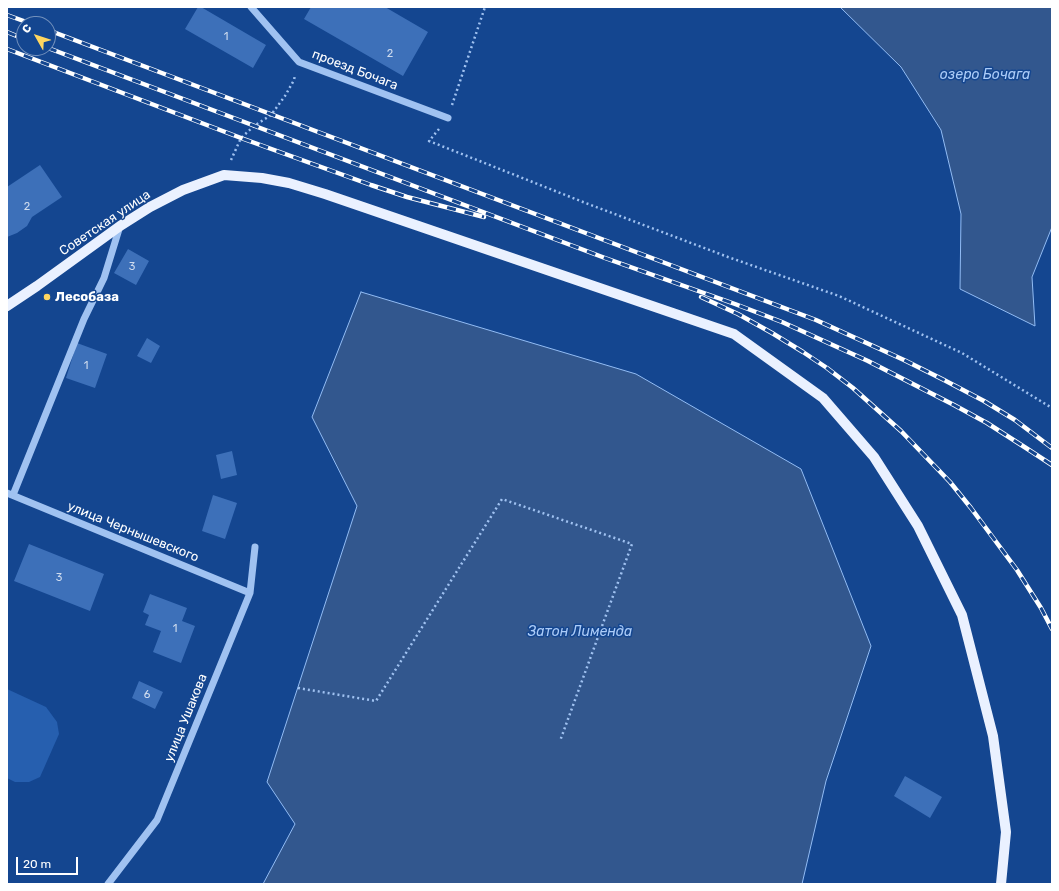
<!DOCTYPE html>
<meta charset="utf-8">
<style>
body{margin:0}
#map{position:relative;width:1059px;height:891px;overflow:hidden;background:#144690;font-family:Rubik,sans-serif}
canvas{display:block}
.frame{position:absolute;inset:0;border:8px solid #fff;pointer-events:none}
.north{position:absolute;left:16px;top:16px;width:40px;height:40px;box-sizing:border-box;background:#144690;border:1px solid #7290bc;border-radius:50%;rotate:309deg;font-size:11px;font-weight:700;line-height:16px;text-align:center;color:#fff}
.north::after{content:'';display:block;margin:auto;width:14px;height:18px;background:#ffd660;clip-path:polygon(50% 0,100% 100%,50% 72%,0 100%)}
.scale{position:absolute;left:16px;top:857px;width:62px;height:18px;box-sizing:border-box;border:2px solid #fff;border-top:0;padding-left:5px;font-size:12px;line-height:14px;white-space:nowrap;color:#fff;-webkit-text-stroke:3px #144690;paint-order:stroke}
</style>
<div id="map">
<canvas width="1059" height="891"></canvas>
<div class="frame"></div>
<div class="north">С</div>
<div class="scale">20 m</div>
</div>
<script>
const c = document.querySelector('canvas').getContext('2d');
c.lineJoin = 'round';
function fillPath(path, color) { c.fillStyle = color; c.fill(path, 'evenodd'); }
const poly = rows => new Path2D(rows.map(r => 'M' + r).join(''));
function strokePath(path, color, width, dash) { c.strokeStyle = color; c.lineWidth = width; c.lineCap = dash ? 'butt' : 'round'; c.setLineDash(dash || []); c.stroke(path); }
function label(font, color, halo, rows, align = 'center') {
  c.font = font + ' Rubik,sans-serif'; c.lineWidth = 3; c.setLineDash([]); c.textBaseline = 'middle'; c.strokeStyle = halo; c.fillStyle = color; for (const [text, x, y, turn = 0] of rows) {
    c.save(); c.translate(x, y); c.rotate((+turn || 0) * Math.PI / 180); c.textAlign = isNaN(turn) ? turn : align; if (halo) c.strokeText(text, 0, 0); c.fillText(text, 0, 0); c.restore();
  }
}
const green = poly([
 [7,689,46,707,57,722,59,734,40,777,29,782,15,782,7,778]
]);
const water = poly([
 [840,7,1052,7,1052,227,1032,277,1035,326,960,289,961,214,941,130,901,67,840,7],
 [361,292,636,374,801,469,871,646,826,781,802,884,263,884,295,824,267,782,357,506,312,417,361,292]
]);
const building = poly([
 [198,7,201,7,266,45,253,68,185,29],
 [311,7,385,7,428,32,403,76,304,19],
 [40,165,62,197,32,217,27,226,17,233,7,237,7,187],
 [128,249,149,261,136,285,114,273],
 [147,338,160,346,151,363,137,356],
 [77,343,107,354,95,388,66,378],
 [232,451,237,475,221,479,216,455],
 [213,495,237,503,225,539,202,531],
 [29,544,104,574,90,611,14,581],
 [150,594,187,608,182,621,195,626,181,663,153,652,161,631,145,625,149,615,143,612],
 [139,681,163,692,155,709,132,698],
 [905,776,942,797,930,818,894,796]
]);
const path = poly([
 [452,105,485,7],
 [439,129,429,141,583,202,728,257,839,296,962,353,1052,408],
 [231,160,241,138,254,126,271,115,285,96,294,80,295,75],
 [298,688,376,701,502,499,632,544,560,741]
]);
const minor = poly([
 [251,7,299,62,448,118],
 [7,493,250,593],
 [13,495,84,319,104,278,120,226],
 [108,884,157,820,250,593,255,547]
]);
const major = poly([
 [7,306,37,286,120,226,150,207,183,190,224,175,262,178,289,183,325,194,734,334,823,398,874,457,918,526,962,615,993,736,1006,832,1001,884]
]);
const rail = poly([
 [7,15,32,24],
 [48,30,816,320,904,360,944,380,984,401,1015,420,1052,448],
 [7,32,24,39],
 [48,48,605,258,735,304,782,322,868,361,954,405,987,423,1026,448,1052,465],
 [7,49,241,138,371,185,407,197,484,217],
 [701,297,738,314,772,333,803,352,827,368,853,388,901,431,950,482,971,508,1017,570,1041,608,1052,629]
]);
const markers = [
 [47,297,4,"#ffd660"]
];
const numberNames = [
 ["1",226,37],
 ["2",390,54],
 ["2",27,207],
 ["3",132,267],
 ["1",86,366],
 ["3",59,578],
 ["1",175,629],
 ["6",147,695]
];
const streetNames = [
 ["проезд Бочага",355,70,21],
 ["Советская улица",105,223,-34],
 ["улица Чернышевского",133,532,22],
 ["улица Ушакова",186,718,-68]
];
const poiNames = [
 ["Лесобаза",55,297]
];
const waterNames = [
 ["озеро Бочага",985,75],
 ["Затон Лименда",580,632]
];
fillPath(green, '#265faf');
fillPath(water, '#32578e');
strokePath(water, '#92bcf4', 1);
fillPath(building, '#3d70b9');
strokePath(path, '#a0c2f1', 2.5, [2, 3]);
strokePath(minor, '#a0c2f1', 7);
strokePath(major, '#eaf1ff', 10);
strokePath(rail, '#fff', 4.5);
strokePath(rail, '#144690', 3, [9]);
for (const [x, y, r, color] of markers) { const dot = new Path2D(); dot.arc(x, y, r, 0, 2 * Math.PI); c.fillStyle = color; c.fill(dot); strokePath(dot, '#144690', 1.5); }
label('11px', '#cedbee', null, numberNames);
label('13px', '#fff', '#144690', streetNames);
label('bold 13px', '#fff', '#144690', poiNames, 'left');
label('italic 14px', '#acccf8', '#144690', waterNames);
</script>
